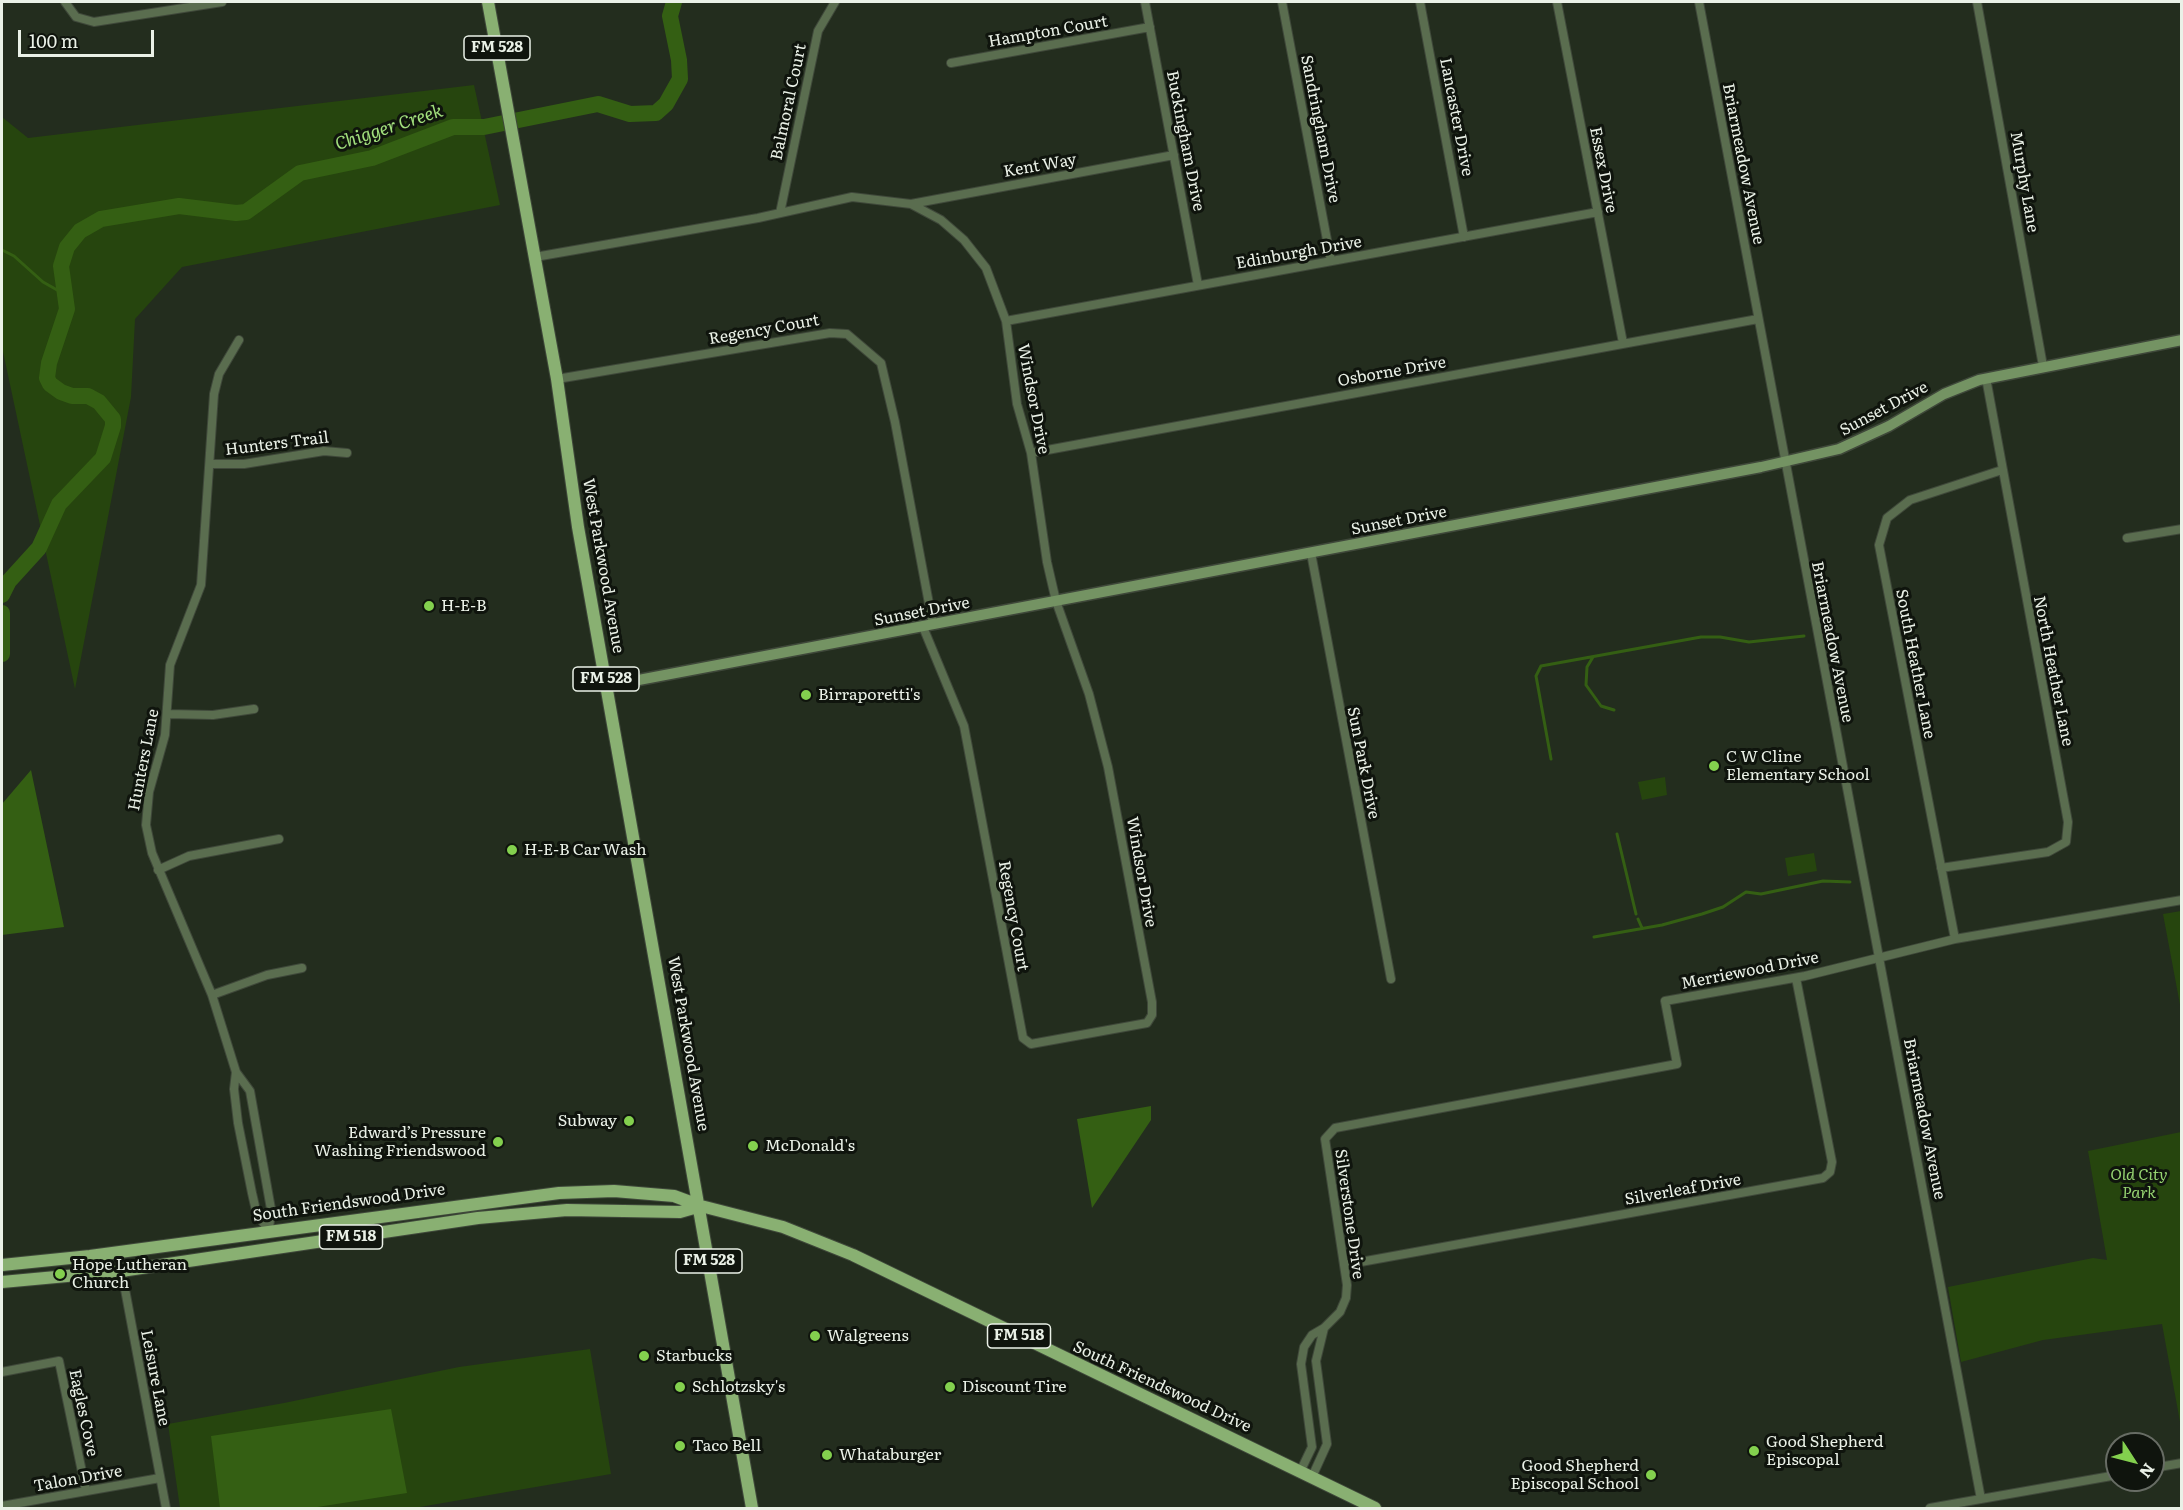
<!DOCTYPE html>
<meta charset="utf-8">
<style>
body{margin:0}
#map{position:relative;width:2183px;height:1510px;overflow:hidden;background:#232d1e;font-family:Literata,serif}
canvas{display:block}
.frame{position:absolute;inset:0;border:3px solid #eaf1e7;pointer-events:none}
.north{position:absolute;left:2105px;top:1432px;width:60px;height:60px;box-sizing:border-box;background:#0f140d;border:2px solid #676c64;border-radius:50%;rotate:126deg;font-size:16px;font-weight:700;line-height:24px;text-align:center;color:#eaf1e7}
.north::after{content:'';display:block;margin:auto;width:21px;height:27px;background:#83d04e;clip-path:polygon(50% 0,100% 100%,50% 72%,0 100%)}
.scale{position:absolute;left:18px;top:30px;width:136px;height:27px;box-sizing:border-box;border:3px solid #eaf1e7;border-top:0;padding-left:8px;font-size:18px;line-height:21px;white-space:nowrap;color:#eaf1e7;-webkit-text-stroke:4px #0f140d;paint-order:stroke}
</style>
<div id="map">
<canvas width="2183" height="1510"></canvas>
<div class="frame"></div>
<div class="north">N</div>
<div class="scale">100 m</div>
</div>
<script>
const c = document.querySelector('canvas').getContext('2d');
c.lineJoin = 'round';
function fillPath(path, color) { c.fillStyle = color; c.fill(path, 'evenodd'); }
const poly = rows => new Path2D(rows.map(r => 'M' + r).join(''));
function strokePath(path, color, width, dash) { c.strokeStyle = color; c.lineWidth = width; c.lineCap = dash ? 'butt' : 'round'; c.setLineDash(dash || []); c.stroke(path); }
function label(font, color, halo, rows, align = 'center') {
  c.font = font + ' Literata,serif'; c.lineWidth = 6; c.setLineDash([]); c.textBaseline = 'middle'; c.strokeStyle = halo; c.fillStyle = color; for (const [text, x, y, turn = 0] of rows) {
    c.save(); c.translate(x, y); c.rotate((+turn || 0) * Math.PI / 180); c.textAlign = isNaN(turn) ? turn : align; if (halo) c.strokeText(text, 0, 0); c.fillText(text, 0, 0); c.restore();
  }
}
const green = poly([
 [474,85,500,205,182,267,135,319,131,397,75,689,2,347,2,117,28,138],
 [1665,777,1667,795,1642,800,1638,782],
 [1814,853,1817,871,1788,876,1785,858],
 [2181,911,2182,911,2181,1010,2163,914],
 [2181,1132,2181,1427,2162,1324,2043,1340,1961,1362,1948,1287,2093,1258,2107,1260,2088,1151],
 [590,1349,611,1474,414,1508,180,1508,168,1424,284,1403,459,1367]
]);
const water = poly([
 [31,770,64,927,2,935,2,804],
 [1151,1106,1151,1120,1092,1208,1077,1119],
 [391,1409,407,1493,311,1508,220,1508,211,1436]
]);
const stream = poly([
 [2,250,14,256,43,282,66,295],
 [1593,657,1587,667,1586,685,1601,706,1614,710],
 [1551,759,1536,676,1541,666,1701,637,1720,637,1749,642,1804,636],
 [1617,834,1636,914],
 [1638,919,1642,928],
 [1594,937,1662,925,1702,914,1723,907,1746,892,1761,894,1823,881,1850,882]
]);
const river = poly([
 [2,595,9,581,39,548,59,504,103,458,113,426,113,419,99,402,88,396,72,396,61,392,50,384,47,378,49,363,67,309,61,266,67,247,80,231,101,219,179,206,236,213,246,212,300,173,372,158,453,127,484,127,598,104,630,114,656,113,666,104,680,79,679,60,670,16,674,2],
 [2,613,2,654]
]);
const street = poly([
 [65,2,76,17,94,22,222,2],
 [1145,2,1198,285],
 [1282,2,1331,261],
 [1420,2,1464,237],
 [1557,2,1623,343],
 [1699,2,1981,1499],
 [1977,2,2043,366],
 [951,63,1150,27],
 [911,204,1174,155],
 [780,213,818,31,835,2],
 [535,257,758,218,852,197,911,204,941,220,964,240,986,268,1006,321,1017,404,1031,453,1047,562,1056,601,1089,694,1108,767,1152,1002,1152,1015,1147,1023,1031,1044,1023,1038,964,726,923,627],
 [1006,321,1598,212],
 [239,340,219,374,214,394,201,585,170,665,165,735,149,792,146,825,152,853,212,995,236,1072,250,1091,271,1209,269,1230],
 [557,379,830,333,847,334,881,363,895,422,933,625],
 [1031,453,1758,319],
 [210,464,244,464,324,451,347,453],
 [2127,538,2182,529],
 [1311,553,1391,979],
 [168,714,213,715,254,709],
 [1941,868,2048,852,2066,842,2068,822,1986,378],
 [158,870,189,856,279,839],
 [1955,939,1879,545,1887,518,1910,500,2002,470],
 [212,995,267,975,302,968],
 [236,1072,234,1089,238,1123,252,1193,257,1215,269,1230],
 [118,1252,166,1508],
 [1344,1265,1823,1178,1830,1172,1832,1162,1796,978],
 [2,1372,59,1361,86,1491],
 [2153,1468,2182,1463],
 [1300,1472,1312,1447,1301,1364,1304,1347,1312,1335,1324,1328,1340,1312,1346,1298,1347,1285,1325,1139,1335,1128,1677,1064,1665,1001,1805,976,1955,939,2182,900],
 [1312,1477,1327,1444,1316,1361,1324,1328],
 [2,1506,160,1478],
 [1930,1508,2117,1475]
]);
const secondary = poly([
 [607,686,1761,467,1839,449,1889,426,1944,394,1979,380,2182,340]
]);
const primary = poly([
 [488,2,557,379,578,527,752,1508],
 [2,1265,90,1256,559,1193,614,1191,674,1196,701,1206,783,1227,853,1255,1375,1508],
 [2,1282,121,1271,478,1218,567,1210,680,1212,701,1206]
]);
const markers = [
 [429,606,6,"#83d04e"],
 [806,695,6,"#83d04e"],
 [1714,766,6,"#83d04e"],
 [512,850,6,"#83d04e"],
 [629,1121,6,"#83d04e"],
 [498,1142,6,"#83d04e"],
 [753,1146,6,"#83d04e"],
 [60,1274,6,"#83d04e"],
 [815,1336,6,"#83d04e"],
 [644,1356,6,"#83d04e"],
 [680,1387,6,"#83d04e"],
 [950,1387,6,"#83d04e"],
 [680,1446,6,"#83d04e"],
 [1754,1451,6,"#83d04e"],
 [827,1455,6,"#83d04e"],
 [1651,1475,6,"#83d04e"]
];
const shields = [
 [497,48,66],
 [606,679,66],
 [351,1237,63],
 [709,1261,66],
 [1019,1336,63]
];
const shieldNames = [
 ["FM 528",497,48],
 ["FM 528",606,679],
 ["FM 518",351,1237],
 ["FM 528",709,1261],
 ["FM 518",1019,1336]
];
const streetNames = [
 ["Hampton Court",1048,32,-10],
 ["Balmoral Court",789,102,-78],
 ["Lancaster Drive",1456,117,79],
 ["Sandringham Drive",1320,129,79],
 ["Buckingham Drive",1185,141,79],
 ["Briarmeadow Avenue",1743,164,79],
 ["Kent Way",1040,166,-10],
 ["Essex Drive",1603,170,79],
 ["Murphy Lane",2024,182,80],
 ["Edinburgh Drive",1299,253,-10],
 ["Regency Court",764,330,-10],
 ["Osborne Drive",1392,372,-10],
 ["Windsor Drive",1033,399,79],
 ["Sunset Drive",1884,409,-28],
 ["Hunters Trail",277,444,-7],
 ["Sunset Drive",1399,521,-11],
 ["West Parkwood Avenue",603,566,80],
 ["Sunset Drive",922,612,-11],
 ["Briarmeadow Avenue",1832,642,79],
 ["South Heather Lane",1915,664,79],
 ["North Heather Lane",2053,671,79],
 ["Hunters Lane",144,760,-79],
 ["Sun Park Drive",1363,763,79],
 ["Windsor Drive",1141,872,80],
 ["Regency Court",1013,916,80],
 ["Merriewood Drive",1750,971,-11],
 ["West Parkwood Avenue",688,1044,80],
 ["Briarmeadow Avenue",1924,1119,79],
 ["Silverleaf Drive",1683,1190,-10],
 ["South Friendswood Drive",349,1203,-8],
 ["Silverstone Drive",1349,1214,82],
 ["Leisure Lane",155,1378,79],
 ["South Friendswood Drive",1162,1387,25],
 ["Eagles Cove",83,1413,78],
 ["Talon Drive",78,1479,-10]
];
const poiNames = [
 ["H-E-B",441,606],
 ["Birraporetti's",818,695],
 ["C W Cline",1726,757],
 ["Elementary School",1726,775],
 ["H-E-B Car Wash",524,850],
 ["Subway",617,1121,"right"],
 ["Edward’s Pressure",486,1133,"right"],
 ["Washing Friendswood",486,1151,"right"],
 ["McDonald's",765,1146],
 ["Hope Lutheran",72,1265],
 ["Church",72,1283],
 ["Walgreens",827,1336],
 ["Starbucks",656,1356],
 ["Schlotzsky's",692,1387],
 ["Discount Tire",962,1387],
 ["Good Shepherd",1766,1442],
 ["Episcopal",1766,1460],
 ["Taco Bell",692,1446],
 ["Whataburger",839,1455],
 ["Good Shepherd",1639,1466,"right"],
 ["Episcopal School",1639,1484,"right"]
];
const parkNames = [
 ["Old City",2139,1175],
 ["Park",2139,1193]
];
const waterNames = [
 ["Chigger Creek",389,128,-18]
];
fillPath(green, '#26450e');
fillPath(water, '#345f13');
strokePath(stream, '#345f13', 3);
strokePath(river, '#345f13', 16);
strokePath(street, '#3f483a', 10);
strokePath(secondary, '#3f483a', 13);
strokePath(primary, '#3f483a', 14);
strokePath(street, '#5a6d4f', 8);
strokePath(secondary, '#749363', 10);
strokePath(primary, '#89b072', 12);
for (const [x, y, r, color] of markers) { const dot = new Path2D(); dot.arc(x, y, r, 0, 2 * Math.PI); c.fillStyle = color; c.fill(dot); strokePath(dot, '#0f140d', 2); }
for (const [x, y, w] of shields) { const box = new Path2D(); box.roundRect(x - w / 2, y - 12, w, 24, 4.5); c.fillStyle = '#0f140d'; c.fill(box); strokePath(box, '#eaf1e7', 1.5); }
label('bold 15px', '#eaf1e7', null, shieldNames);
label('16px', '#eaf1e7', '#0f140d', streetNames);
label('16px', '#eaf1e7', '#0f140d', poiNames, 'left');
label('italic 16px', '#96d471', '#0f140d', parkNames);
label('italic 18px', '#a2e07d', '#0f140d', waterNames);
</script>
